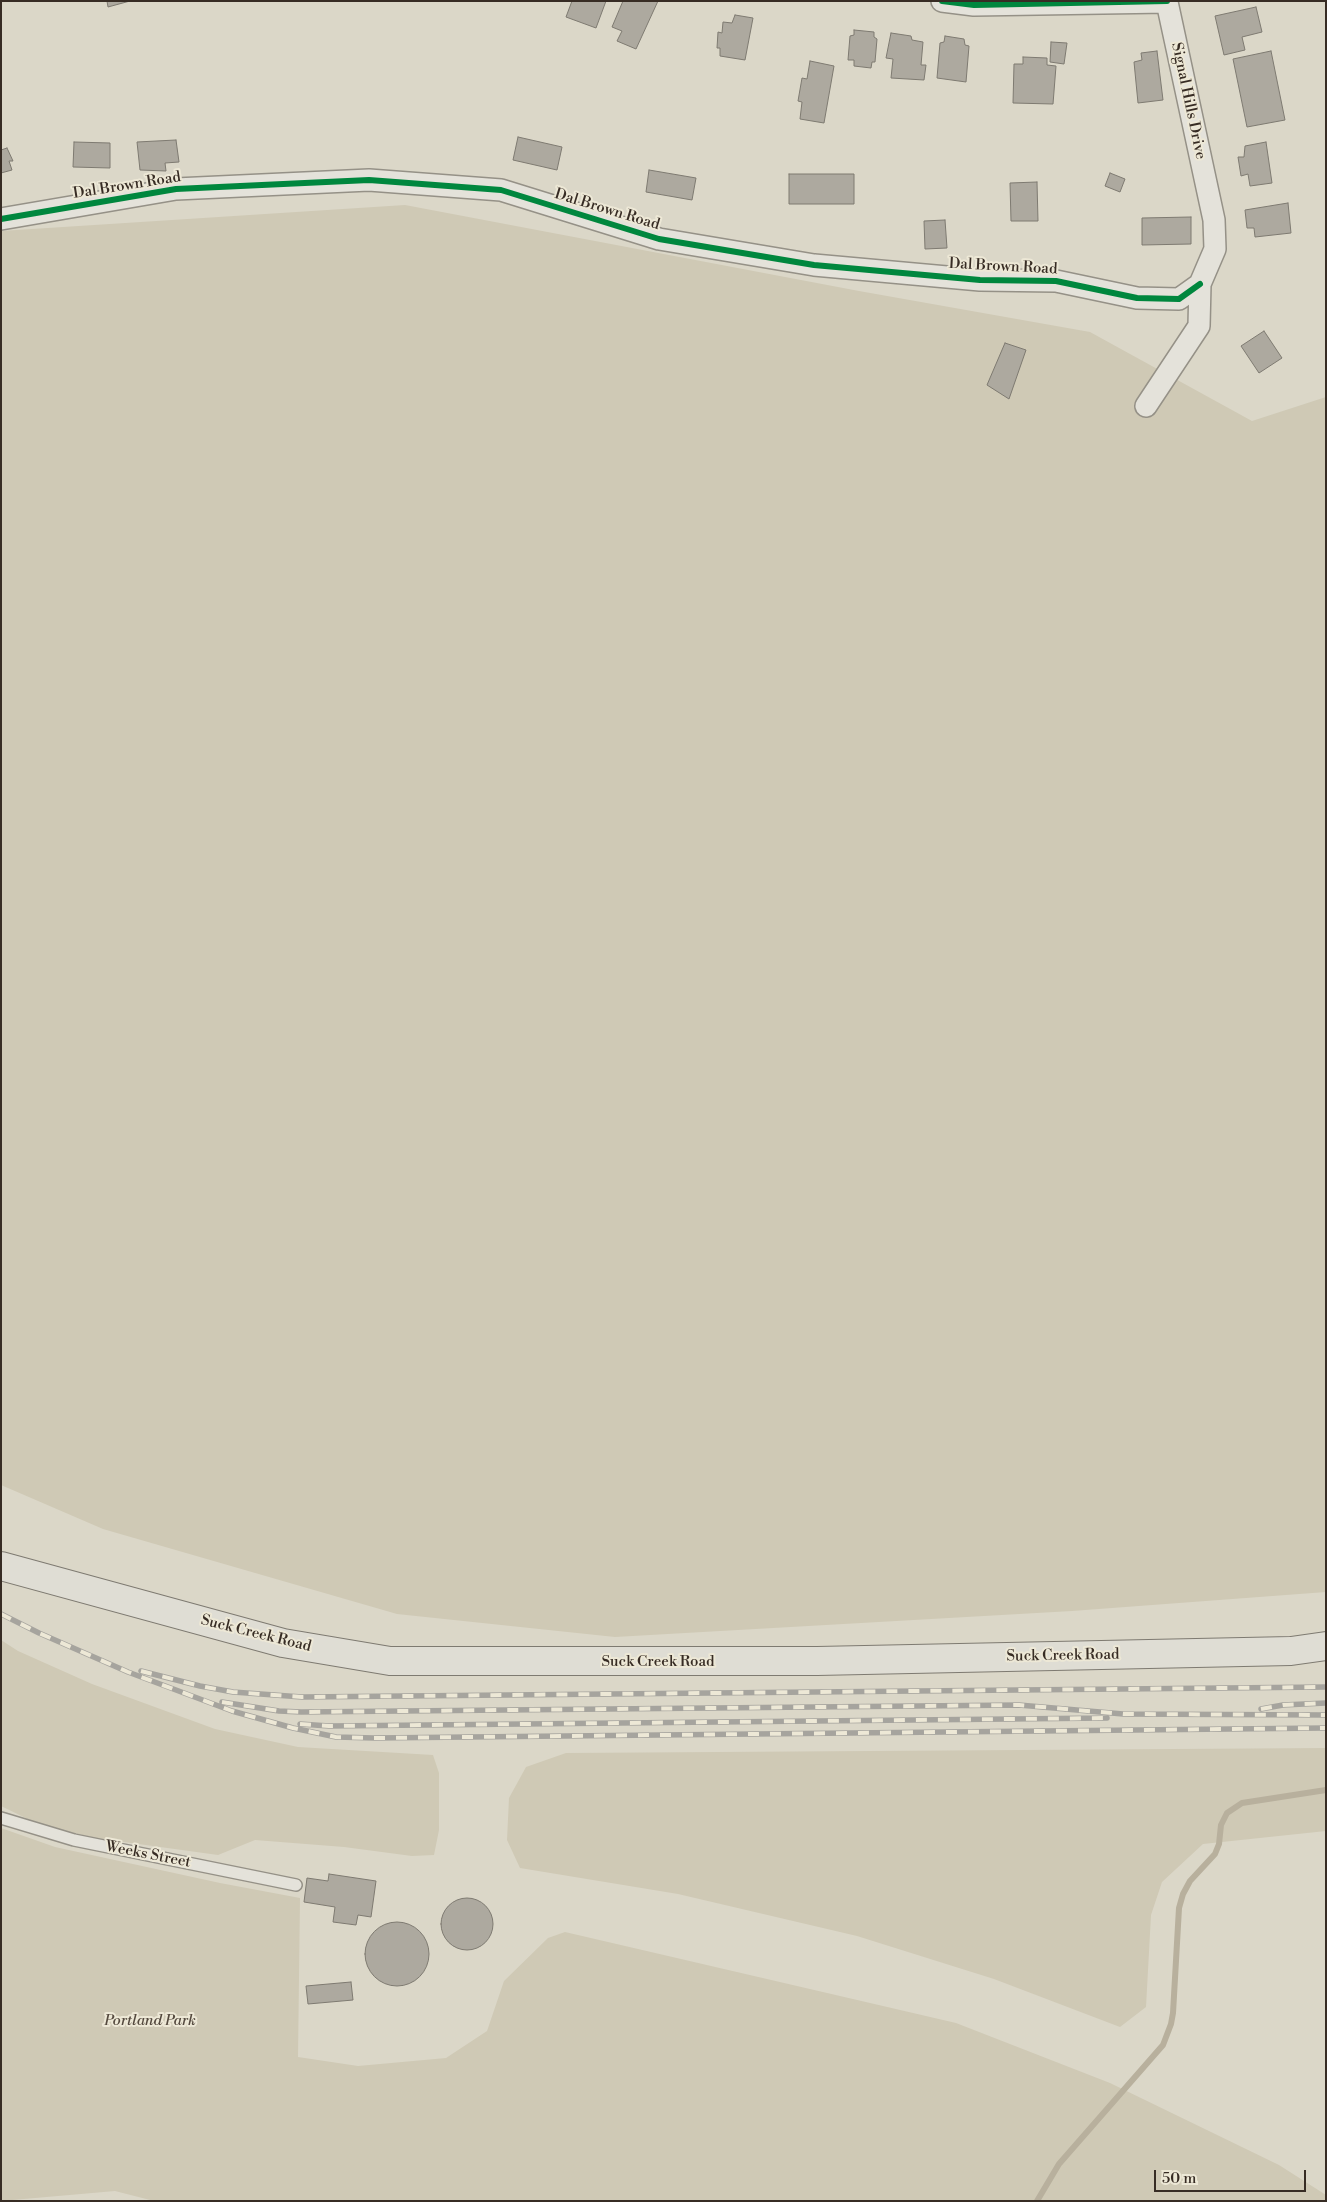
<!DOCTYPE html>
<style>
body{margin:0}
#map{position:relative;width:1327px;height:2202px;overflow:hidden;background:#dbd7c8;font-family:"Libre Bodoni",serif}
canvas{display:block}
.frame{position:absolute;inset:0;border:2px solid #372c24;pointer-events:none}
.scale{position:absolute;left:1154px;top:2170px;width:152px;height:22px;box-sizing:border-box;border:2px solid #372c24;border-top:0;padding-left:6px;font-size:15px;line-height:18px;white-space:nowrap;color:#372c24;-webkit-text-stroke:4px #ede8d6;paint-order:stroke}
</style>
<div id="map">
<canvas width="1327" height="2202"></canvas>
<div class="frame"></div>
<div class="scale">50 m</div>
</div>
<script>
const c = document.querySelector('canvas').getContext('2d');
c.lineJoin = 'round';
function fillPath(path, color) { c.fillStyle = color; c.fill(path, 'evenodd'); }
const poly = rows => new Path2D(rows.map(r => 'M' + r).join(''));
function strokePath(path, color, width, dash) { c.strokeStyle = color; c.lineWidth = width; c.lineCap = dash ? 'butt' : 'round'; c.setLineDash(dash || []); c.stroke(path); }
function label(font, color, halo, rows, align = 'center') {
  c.font = font + ' "Libre Bodoni",serif'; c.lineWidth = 4; c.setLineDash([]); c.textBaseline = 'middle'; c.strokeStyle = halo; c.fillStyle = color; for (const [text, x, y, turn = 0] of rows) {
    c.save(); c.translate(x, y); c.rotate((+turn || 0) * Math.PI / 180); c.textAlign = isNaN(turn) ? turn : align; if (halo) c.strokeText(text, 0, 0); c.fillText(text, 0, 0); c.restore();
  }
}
const green = poly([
 [405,205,859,291,1090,332,1252,421,1326,397,1326,1592,1072,1611,615,1637,397,1614,103,1529,1,1485,1,231],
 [1,1640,18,1651,92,1684,215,1729,298,1747,433,1755,439,1773,439,1830,434,1855,412,1856,344,1847,255,1840,218,1855,95,1838,38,1824,1,1806],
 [1326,1748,1326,1831,1203,1844,1162,1882,1151,1915,1146,2007,1120,2027,994,1979,857,1936,678,1894,520,1868,507,1840,509,1798,526,1767,566,1753],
 [1,1828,55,1847,220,1883,300,1898,298,2057,358,2066,446,2058,487,2031,504,1981,548,1938,565,1932,956,2023,1110,2083,1279,2165,1326,2195,1326,2201,154,2201,115,2191,1,2201]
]);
const stream = poly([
 [1037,2201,1059,2164,1163,2045,1171,2024,1173,2013,1179,1908,1183,1894,1190,1881,1215,1854,1219,1844,1221,1825,1227,1813,1242,1803,1326,1790]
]);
const building = poly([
 [107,1,130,1,108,7,107,1],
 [572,1,606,1,596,28,566,17,572,1],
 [623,1,658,1,636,49,617,41,622,31,612,27,623,1],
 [1256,7,1262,32,1242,37,1245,50,1224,55,1215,16,1256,7],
 [735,15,753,18,745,60,720,56,720,48,717,48,718,32,722,33,723,22,732,23,735,15],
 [854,30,874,32,874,37,877,39,875,62,872,62,871,68,854,66,854,60,848,60,850,36,854,35,854,30],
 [891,33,911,36,912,40,923,42,921,65,926,65,924,80,891,78,893,59,886,58,891,33],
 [945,36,964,39,965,45,969,46,966,82,937,78,940,43,944,42,945,36],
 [1051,42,1067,43,1064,64,1050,62,1051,42],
 [1157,51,1163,100,1138,103,1134,62,1142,60,1141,53,1157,51],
 [1271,51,1285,120,1247,127,1233,59,1271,51],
 [1023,57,1047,58,1047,65,1056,66,1053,104,1013,103,1014,64,1023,64,1023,57],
 [810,61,834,66,824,123,800,119,802,102,798,101,802,78,807,79,810,61],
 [518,137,562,147,557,170,513,160,518,137],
 [176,140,179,162,165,163,166,171,140,170,137,142,176,140],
 [74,142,110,143,110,168,73,167,74,142],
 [1266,142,1272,183,1250,186,1248,174,1241,176,1238,157,1244,157,1245,146,1266,142],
 [7,148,13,161,9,161,12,170,1,173,1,150,7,148],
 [649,170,696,178,692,200,646,192,649,170],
 [1110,173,1125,179,1120,192,1105,186,1110,173],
 [789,174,854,174,854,204,789,204,789,174],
 [1037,182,1038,221,1011,221,1010,183,1037,182],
 [1288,203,1291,233,1255,237,1254,228,1247,228,1245,210,1288,203],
 [1191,217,1191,244,1142,245,1142,218,1191,217],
 [945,220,947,248,925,249,924,221,945,220],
 [1264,331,1282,358,1259,373,1241,346,1264,331],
 [1005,343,1026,350,1009,399,987,385,1005,343],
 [329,1874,376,1881,371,1917,358,1915,356,1925,333,1922,335,1907,304,1902,307,1878,328,1881,329,1874],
 '441 1924a26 26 0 1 1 52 0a26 26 0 1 1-52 0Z',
 '365 1954a32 32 0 1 1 64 0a32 32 0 1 1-64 0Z',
 [351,1982,353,2000,308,2004,306,1986,351,1982]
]);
const service = poly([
 [1,1818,74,1840,296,1885]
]);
const minor = poly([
 [942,1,974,5,1167,2],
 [1,219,176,189,369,180,501,190,659,239,814,265,980,280,1056,281,1137,298,1179,299,1200,284],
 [1146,406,1199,326,1200,284,1215,249,1214,220,1167,2]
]);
const primary = poly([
 [1,1566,283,1643,390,1661,817,1661,1291,1651,1326,1646]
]);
const rail = poly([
 [1,1614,39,1633,128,1672,232,1711,293,1728,336,1737,374,1738,1326,1728],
 [141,1671,200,1686,233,1692,302,1697,1326,1687],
 [222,1702,279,1711,301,1712,1019,1705,1123,1714,1326,1715],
 [1261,1709,1283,1705,1326,1703],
 [300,1724,329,1726,1107,1718]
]);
const cycleway = poly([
 [942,1,974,5,1167,1],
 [1,219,176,189,369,180,501,190,659,239,814,265,980,280,1056,281,1137,298,1179,299,1200,284]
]);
const streetNames = [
 ["Signal Hills Drive",1188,101,78],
 ["Dal Brown Road",127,186,-9],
 ["Dal Brown Road",607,210,17],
 ["Dal Brown Road",1003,267,3],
 ["Suck Creek Road",256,1634,14],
 ["Suck Creek Road",1063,1656,-1],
 ["Suck Creek Road",658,1662],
 ["Weeks Street",148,1855,11]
];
const parkNames = [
 ["Portland Park",150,2021]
];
fillPath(green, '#cfc9b5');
strokePath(stream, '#b8b09d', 6);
fillPath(building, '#ada99f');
strokePath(building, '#7e7a71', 1);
strokePath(service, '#959187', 14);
strokePath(minor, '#959187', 24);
strokePath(primary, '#7e7a71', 30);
strokePath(service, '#e4e2da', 11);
strokePath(minor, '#e4e2da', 21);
strokePath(primary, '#dfddd4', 28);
strokePath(rail, '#a6a49e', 5.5);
strokePath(rail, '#ede8d6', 4, [11]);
strokePath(cycleway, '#00873e', 6);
label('15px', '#372c24', '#ede8d6', streetNames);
label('italic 15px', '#54493e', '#ede8d6', parkNames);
</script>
